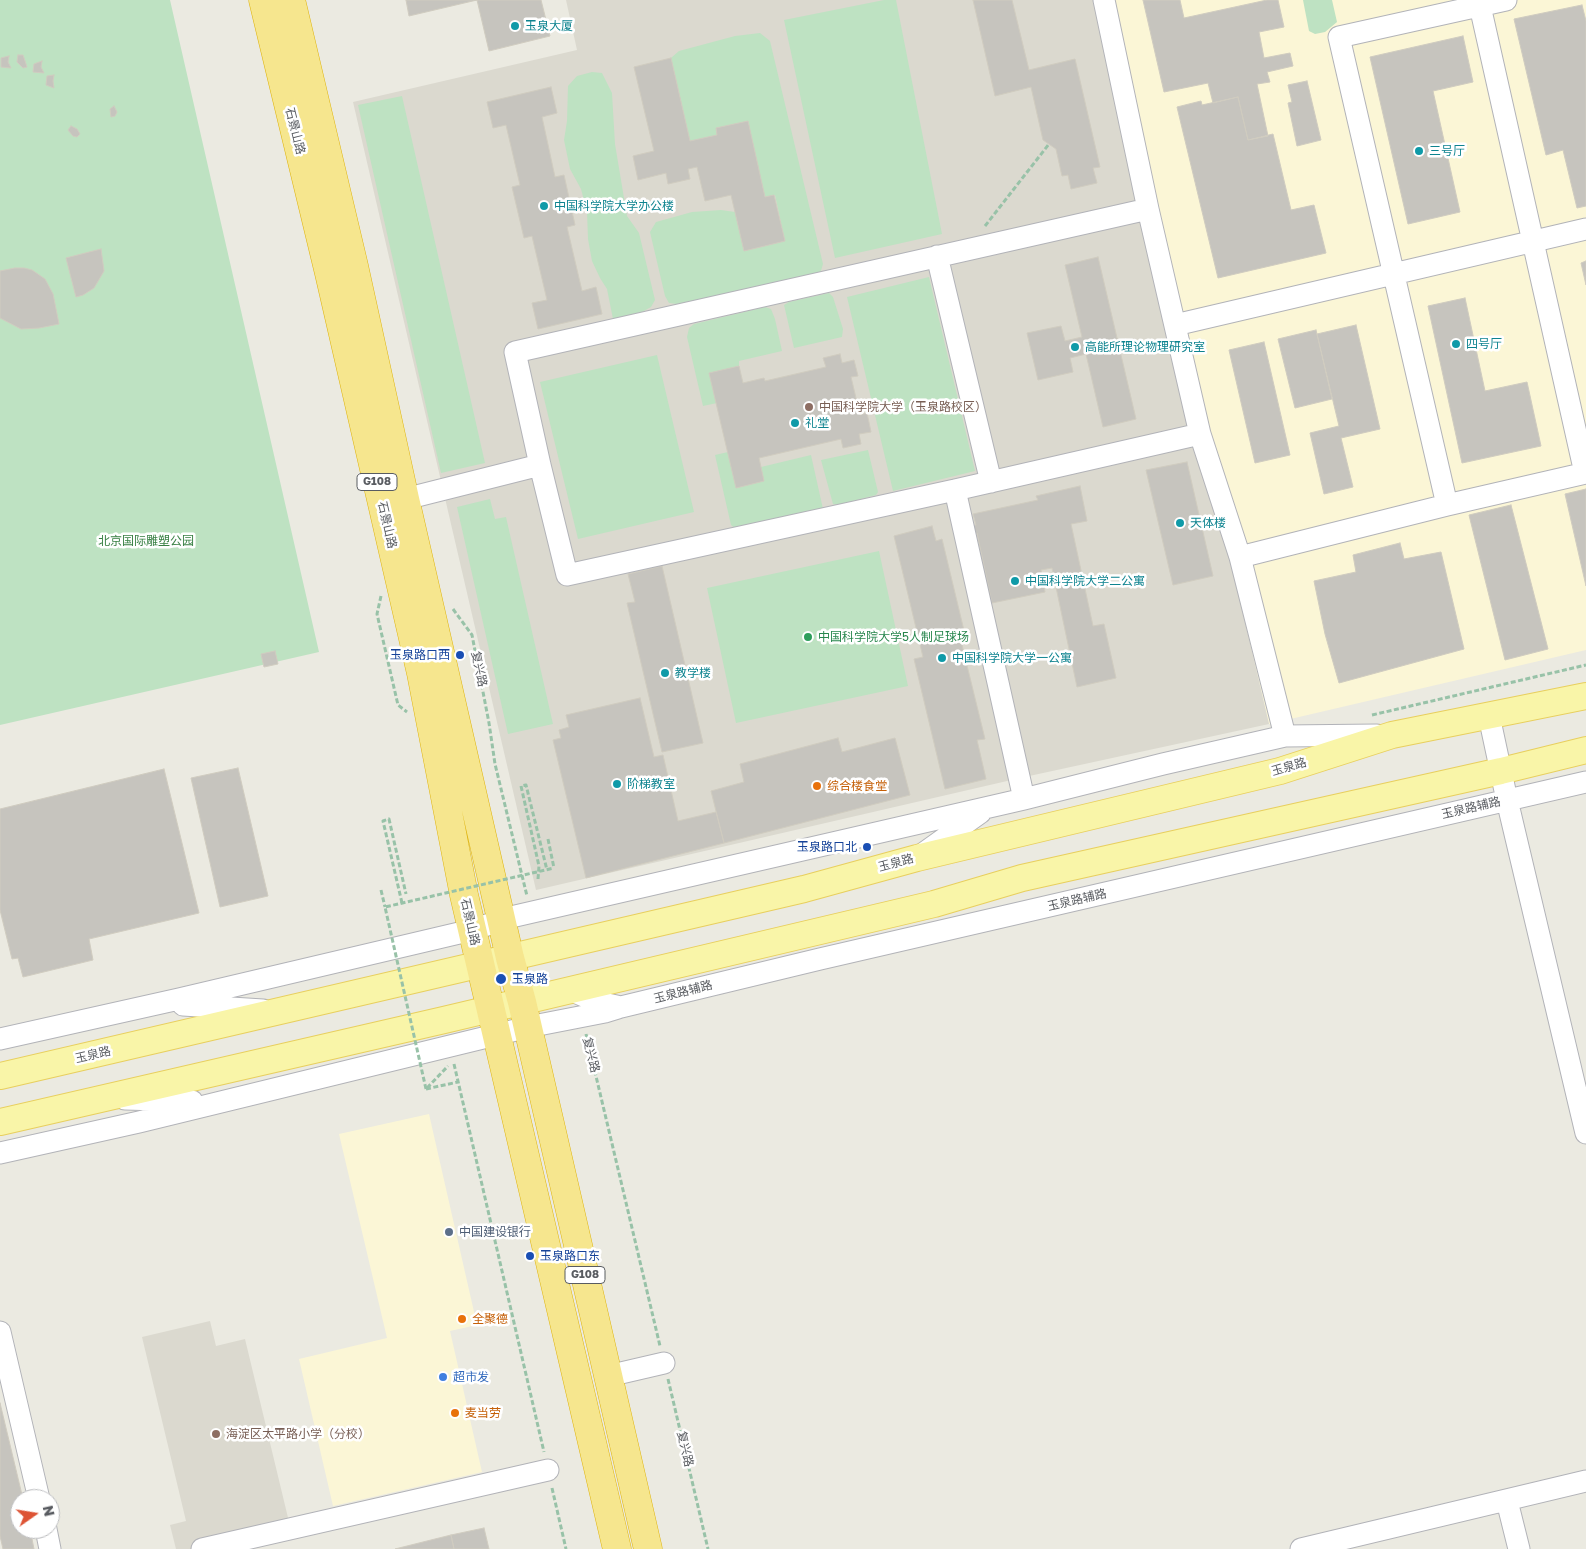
<!DOCTYPE html>
<meta charset="utf-8">
<style>
body{margin:0}
#map{position:relative;width:1586px;height:1549px;overflow:hidden;background:#ebeae1;font-family:"Golos Text",sans-serif}
canvas{display:block}
.north{position:absolute;left:10px;top:1489px;width:50px;height:50px;box-sizing:border-box;background:#fff;border:1px solid #bdbec0;border-radius:50%;rotate:77deg;font-size:14px;font-weight:700;line-height:20px;text-align:center;color:#595c61}
.north::after{content:'';display:block;margin:auto;width:18px;height:22px;background:#dd5435;clip-path:polygon(50% 0,100% 100%,50% 72%,0 100%)}
</style>
<div id="map">
<canvas width="1586" height="1549"></canvas>
<div class="north">N</div>
</div>
<script>
const c = document.querySelector('canvas').getContext('2d');
c.lineJoin = 'round';
function fillPath(path, color) { c.fillStyle = color; c.fill(path, 'evenodd'); }
const poly = rows => new Path2D(rows.map(r => 'M' + r).join(''));
function strokePath(path, color, width, dash) { c.strokeStyle = color; c.lineWidth = width; c.lineCap = dash ? 'butt' : 'round'; c.setLineDash(dash || []); c.stroke(path); }
function label(font, color, halo, rows, align = 'center') {
  c.font = font + ' "Golos Text","Noto Sans SC",sans-serif'; c.lineWidth = 5; c.setLineDash([]); c.textBaseline = 'middle'; c.strokeStyle = halo; c.fillStyle = color; for (const [text, x, y, turn = 0] of rows) {
    c.save(); c.translate(x, y); c.rotate((+turn || 0) * Math.PI / 180); c.textAlign = isNaN(turn) ? turn : align; if (halo) c.strokeText(text, 0, 0); c.fillText(text, 0, 0); c.restore();
  }
}
const commercial = poly([
 [1104,0,1586,0,1586,650,1269,724,1175,325],
 [429,1114,477,1325,450,1331,482,1472,333,1506,299,1359,387,1338,339,1134]
]);
const education = poly([
 [566,0,1104,0,1175,325,1269,724,1020,778,536,890,353,102,577,50],
 [210,1321,216,1346,245,1339,290,1526,194,1549,176,1549,170,1525,186,1521,142,1337]
]);
const green = poly([
 [0,0,170,0,319,652,0,725],
 [884,0,896,0,942,234,835,258,784,20],
 [1303,0,1332,0,1337,22,1325,32,1315,34,1309,31],
 [760,33,770,41,823,264,820,274,812,279,677,304,669,303,665,296,650,232,656,222,692,212,721,210,735,212,744,251,785,241,775,195,765,197,748,121,716,128,717,135,690,141,671,58,679,51,735,36],
 [592,72,602,73,612,93,615,144,627,216,639,233,655,300,651,307,642,312,613,319,607,289,600,278,592,261,588,239,587,212,581,189,570,169,564,140,567,121,568,86,577,76],
 [402,96,485,463,441,473,358,105],
 [929,277,975,471,893,491,847,297],
 [829,293,833,297,843,329,842,337,794,348,784,305,789,302],
 [765,307,771,309,775,319,782,351,739,361,739,366,710,373,717,403,703,406,687,337,689,328,694,324],
 [657,355,694,512,578,539,540,382],
 [868,450,878,492,876,495,838,505,833,504,821,460],
 [728,452,761,467,811,455,823,509,736,529,731,525,715,455],
 [490,499,495,519,506,517,553,724,508,734,457,507],
 [879,551,908,686,736,723,707,588]
]);
const building = poly([
 [406,0,541,0,550,36,489,51,477,0,409,16,406,0],
 [973,0,1012,0,1029,70,1075,59,1100,167,1093,168,1097,183,1071,189,1068,175,1062,176,1056,149,1043,140,1031,87,995,96,973,0],
 [1143,0,1180,0,1184,18,1267,0,1278,0,1284,27,1259,32,1264,58,1290,53,1293,66,1267,72,1270,82,1257,84,1268,136,1248,140,1238,97,1213,103,1208,83,1164,92,1143,0],
 [1582,5,1586,21,1586,206,1577,208,1563,150,1546,155,1514,19,1582,5],
 [1463,36,1473,82,1433,91,1460,212,1408,224,1370,57,1463,36],
 [18,55,23,55,27,67,23,68,17,62,18,55],
 [9,56,8,62,11,68,1,67,1,58,9,56],
 [671,58,690,141,717,135,716,128,748,121,765,197,774,195,785,241,744,251,731,195,705,201,697,167,688,169,690,179,668,184,666,173,638,180,633,156,654,151,634,67,671,58],
 [42,61,41,67,44,73,33,72,34,64,42,61],
 [54,75,53,81,54,88,46,85,47,76,54,75],
 [1307,81,1321,140,1297,146,1288,103,1292,102,1288,85,1307,81],
 [551,87,557,113,542,117,555,177,564,175,575,225,567,227,582,291,596,287,602,314,538,329,532,303,547,300,532,236,524,238,512,187,520,185,506,125,493,128,487,102,551,87],
 [1238,97,1248,140,1273,134,1291,210,1314,205,1326,253,1218,278,1177,107,1201,101,1202,105,1238,97],
 [114,106,117,112,115,116,111,117,110,109,114,106],
 [71,126,77,129,80,134,77,137,73,136,68,130,71,126],
 [101,249,104,271,94,288,83,295,76,297,66,258,101,249],
 [1098,257,1136,419,1103,427,1086,354,1070,358,1073,372,1038,380,1027,333,1061,326,1065,341,1082,337,1065,265,1098,257],
 [1586,261,1586,285,1581,263,1586,261],
 [15,268,24,268,32,270,45,279,53,294,59,324,39,328,21,329,0,318,0,271,15,268],
 [1465,298,1485,391,1527,382,1541,446,1462,463,1428,306,1465,298],
 [1356,325,1380,429,1341,438,1353,487,1324,494,1310,433,1339,426,1317,334,1356,325],
 [1316,330,1332,399,1295,408,1278,339,1316,330],
 [1264,342,1290,455,1255,463,1229,350,1264,342],
 [840,354,842,363,854,360,858,376,851,377,860,415,867,413,871,432,859,434,861,444,843,448,841,439,759,458,764,481,736,488,709,373,739,366,743,383,764,378,765,381,826,367,823,358,840,354],
 [1187,462,1213,576,1173,585,1146,470,1187,462],
 [1080,486,1087,521,1071,524,1093,626,1104,624,1116,678,1077,687,1052,568,1041,570,1045,592,992,603,977,533,972,534,971,526,976,525,973,514,1038,500,1036,496,1080,486],
 [1586,489,1586,586,1565,494,1586,489],
 [1511,505,1548,649,1505,660,1469,515,1511,505],
 [932,526,936,541,942,539,967,643,962,645,985,739,977,740,986,779,945,789,914,659,923,657,894,536,932,526],
 [1400,543,1404,559,1441,552,1464,649,1339,683,1325,634,1314,581,1356,572,1353,555,1400,543],
 [662,566,703,743,662,752,627,603,635,602,628,574,662,566],
 [275,651,278,664,264,667,261,654,275,651],
 [640,698,654,757,663,755,678,821,716,812,724,843,586,878,553,740,561,738,559,730,569,727,566,715,640,698],
 [838,738,842,752,895,738,910,795,724,843,711,791,744,782,740,764,838,738],
 [238,768,268,896,220,907,191,778,238,768],
 [164,769,199,913,89,939,93,960,23,977,18,958,12,959,0,910,0,809,164,769],
 [0,1403,23,1499,20,1499,20,1529,30,1529,34,1549,3,1549,0,1536,0,1403],
 [484,1528,489,1549,454,1549,451,1535,484,1528],
 [451,1535,454,1549,395,1549,451,1535]
]);
const path = poly([
 [985,226,1049,144],
 [381,596,377,614,398,705,407,712],
 [453,609,472,635,489,723,495,764,527,896],
 [1372,715,1586,665],
 [548,839,554,868],
 [538,879,539,866,521,786,526,785,547,870],
 [381,890,385,907],
 [402,903,383,821,389,819,406,894],
 [586,1034,660,1346],
 [454,1064,544,1452],
 [427,1088,448,1066],
 [426,1089,458,1082],
 [668,1379,708,1549],
 [552,1488,566,1549]
]);
const minor = poly([
 [1104,0,1148,209,1200,434,1240,557,1285,736],
 [1480,6,1585,473],
 [1148,209,515,352,540,465,567,575,955,490,1200,434],
 [937,256,991,482],
 [1175,325,1586,229],
 [955,490,1024,799],
 [405,499,540,465],
 [1447,505,1339,37,1506,0],
 [1240,557,1447,505,1586,473],
 [1489,716,1507,800,1586,1133],
 [921,855,980,813],
 [570,990,598,1002,621,1007,820,959,1586,782],
 [183,1005,263,1010],
 [0,1039,179,999,472,930,511,917,1024,799,1163,764,1285,736,1377,735],
 [125,1099,192,1101],
 [0,1153,139,1122,528,1027,605,1012,618,1008],
 [0,1332,39,1499],
 [608,1376,664,1363],
 [1507,1501,1519,1549],
 [46,1529,50,1549],
 [202,1549,548,1470],
 [1301,1549,1586,1481]
]);
const major = poly([
 [0,1076,804,889,917,858,1280,771,1392,735,1586,696],
 [0,1122,444,1020,934,904,1022,878,1501,771,1586,750]
]);
const highway = poly([
 [263,0,329,273,421,673,464,895,617,1549],
 [291,0,354,266,405,499,510,958,522,1002,648,1549]
]);
const pathBridge = poly([
 [426,1089,385,907,554,868]
]);
const markers = [
 [515,26,5,"#0f9aa8"],
 [1419,151,5,"#0f9aa8"],
 [544,206,5,"#0f9aa8"],
 [1456,344,5,"#0f9aa8"],
 [1075,347,5,"#0f9aa8"],
 [809,407,5,"#8d6e63"],
 [795,423,5,"#0f9aa8"],
 [1180,523,5,"#0f9aa8"],
 [1015,581,5,"#0f9aa8"],
 [808,637,5,"#2e9e5b"],
 [460,655,5,"#1a4fb4"],
 [942,658,5,"#0f9aa8"],
 [665,673,5,"#0f9aa8"],
 [617,784,5,"#0f9aa8"],
 [817,786,5,"#e8710a"],
 [867,847,5,"#1a4fb4"],
 [501,979,6,"#1a4fb4"],
 [449,1232,5,"#5c6f8a"],
 [530,1256,5,"#1a4fb4"],
 [462,1319,5,"#e8710a"],
 [443,1377,5,"#3f7fe0"],
 [455,1413,5,"#e8710a"],
 [216,1434,5,"#8d6e63"]
];
const shields = [
 [377,482,40],
 [585,1275,40]
];
const shieldNames = [
 ["G108",377,482],
 ["G108",585,1275]
];
const cultureNames = [
 ["玉泉大厦",525,26],
 ["三号厅",1429,151],
 ["中国科学院大学办公楼",554,206],
 ["四号厅",1466,344],
 ["高能所理论物理研究室",1085,347],
 ["礼堂",805,423],
 ["天体楼",1190,523],
 ["中国科学院大学二公寓",1025,581],
 ["中国科学院大学一公寓",952,658],
 ["教学楼",675,673],
 ["阶梯教室",627,784]
];
const streetNames = [
 ["石景山路",295,131,76],
 ["石景山路",387,525,77],
 ["复兴路",479,669,78],
 ["玉泉路",1289,767,-16],
 ["玉泉路辅路",1471,808,-13],
 ["玉泉路",896,863,-15],
 ["玉泉路辅路",1077,900,-13],
 ["石景山路",470,922,77],
 ["玉泉路辅路",683,992,-14],
 ["玉泉路",93,1055,-13],
 ["复兴路",591,1055,76],
 ["复兴路",685,1449,77]
];
const educationNames = [
 ["中国科学院大学（玉泉路校区）",819,407],
 ["海淀区太平路小学（分校）",226,1434]
];
const parkNames = [
 ["北京国际雕塑公园",146,541]
];
const leisureNames = [
 ["中国科学院大学5人制足球场",818,637]
];
const transitNames = [
 ["玉泉路口西",450,655],
 ["玉泉路口北",857,847],
 ["玉泉路",512,979,"left"],
 ["玉泉路口东",540,1256,"left"]
];
const foodNames = [
 ["综合楼食堂",827,786],
 ["全聚德",472,1319],
 ["麦当劳",465,1413]
];
const serviceNames = [
 ["中国建设银行",459,1232]
];
const shopNames = [
 ["超市发",453,1377]
];
fillPath(commercial, '#fbf6d6');
fillPath(education, '#dbd9cf');
fillPath(green, '#bee2c2');
fillPath(building, '#c6c4be');
strokePath(building, '#d0ccc0', 1);
strokePath(minor, '#b2b3b8', 23);
strokePath(major, '#e8cf5e', 28);
strokePath(highway, '#deb30e', 29);
strokePath(path, '#98c2a8', 3, [5, 2.5]);
strokePath(minor, '#fff', 21);
strokePath(major, '#f9f5a8', 26);
strokePath(highway, '#f6e68e', 28);
strokePath(pathBridge, '#98c2a8', 3, [5, 2.5]);
for (const [x, y, r, color] of markers) { const dot = new Path2D(); dot.arc(x, y, r, 0, 2 * Math.PI); c.fillStyle = color; c.fill(dot); strokePath(dot, '#fff', 2); }
for (const [x, y, w] of shields) { const box = new Path2D(); box.roundRect(x - w / 2, y - 8.5, w, 17, 4); c.fillStyle = '#fff'; c.fill(box); strokePath(box, '#595c61', 1); }
label('bold 11px', '#595c61', null, shieldNames);
label('12px', '#0d838f', '#fff', cultureNames, 'left');
label('12px', '#595c61', '#fff', streetNames);
label('12px', '#785e54', '#fff', educationNames, 'left');
label('12px', '#398044', '#fff', parkNames);
label('12px', '#27864d', '#fff', leisureNames, 'left');
label('12px', '#164399', '#fff', transitNames, 'right');
label('12px', '#c56008', '#fff', foodNames, 'left');
label('12px', '#4e5e75', '#fff', serviceNames, 'left');
label('12px', '#366cbe', '#fff', shopNames, 'left');
</script>
